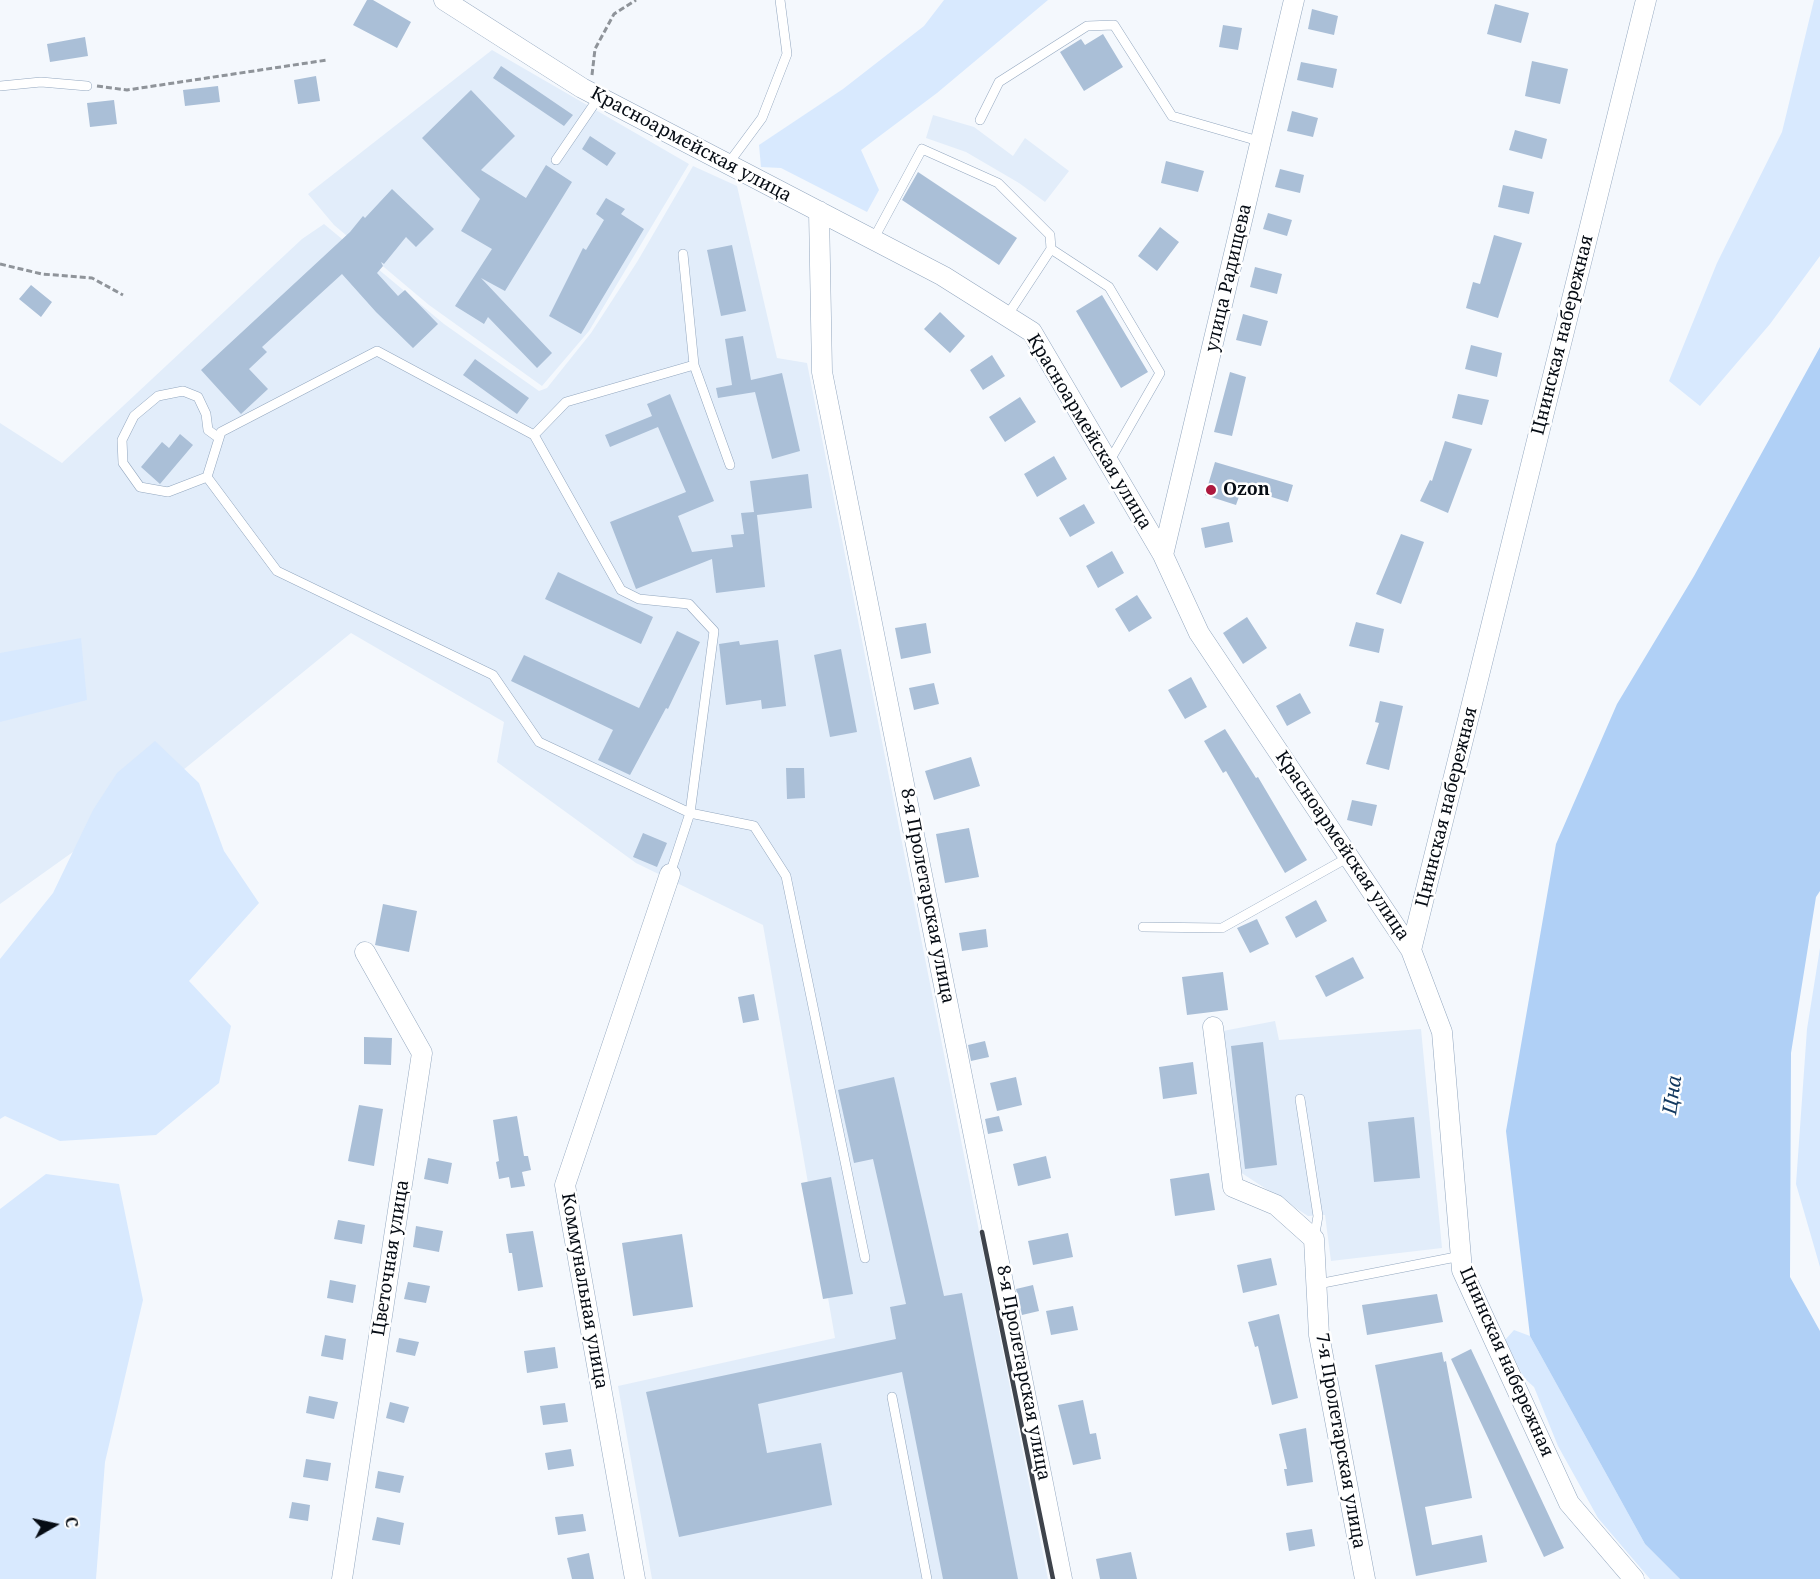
<!DOCTYPE html>
<meta charset="utf-8">
<style>
body{margin:0}
#map{position:relative;width:1820px;height:1579px;overflow:hidden;background:#f4f8fd;font-family:"Noto Serif",serif}
canvas{display:block}
.north{position:absolute;left:24px;top:1495px;width:60px;height:60px;-webkit-text-stroke:4px #fff;paint-order:stroke;rotate:81deg;font-size:16px;font-weight:700;line-height:24px;text-align:center;color:#060c14}
.north::after{content:'';display:block;margin:auto;width:21px;height:27px;background:#060c14;clip-path:polygon(50% 0,100% 100%,50% 72%,0 100%)}
</style>
<div id="map">
<canvas width="1820" height="1579"></canvas>
<div class="north">С</div>
</div>
<script>
const c = document.querySelector('canvas').getContext('2d');
c.lineJoin = 'round';
function fillPath(path, color) { c.fillStyle = color; c.fill(path, 'evenodd'); }
const poly = rows => new Path2D(rows.map(r => 'M' + r).join(''));
function strokePath(path, color, width, dash) { c.strokeStyle = color; c.lineWidth = width; c.lineCap = dash ? 'butt' : 'round'; c.setLineDash(dash || []); c.stroke(path); }
function label(font, color, halo, rows, align = 'center') {
  c.font = font + ' "Noto Serif",serif'; c.lineWidth = 5; c.setLineDash([]); c.textBaseline = 'middle'; c.strokeStyle = halo; c.fillStyle = color; for (const [text, x, y, turn = 0] of rows) {
    c.save(); c.translate(x, y); c.rotate((+turn || 0) * Math.PI / 180); c.textAlign = isNaN(turn) ? turn : align; if (halo) c.strokeText(text, 0, 0); c.fillText(text, 0, 0); c.restore();
  }
}
const built = poly([
 [492,50,689,164,589,331,542,386,429,305,334,225,308,194],
 [933,115,974,127,1013,156,1025,138,1069,171,1045,202,1019,183,966,152,926,138],
 [693,166,737,186,777,358,807,363,1048,1579,652,1579,618,1386,835,1338,763,925,636,863,497,762,504,722,351,633,150,797,0,904,0,423,62,463,302,239,324,224,444,324,539,391,547,388,591,333,637,262],
 [1275,1021,1279,1040,1421,1029,1442,1248,1331,1261,1325,1215,1308,1216,1240,1172,1223,1031]
]);
const green = poly([
 [944,0,1048,0,937,93,861,150,879,190,867,212,781,168,761,167,759,145,843,89,924,26],
 [1814,0,1820,0,1820,256,1770,324,1700,406,1669,381,1717,263,1782,132],
 [81,638,87,700,0,722,0,653],
 [155,741,199,783,224,851,259,903,189,981,231,1026,219,1083,156,1135,60,1141,5,1116,0,1119,0,959,53,893,93,810,117,773],
 [1820,948,1820,1267,1796,1184,1807,1029],
 [46,1174,119,1184,143,1300,105,1462,96,1579,0,1579,0,1209],
 [1514,1330,1530,1336,1645,1544,1680,1579,1650,1579,1598,1518,1558,1446,1534,1387,1524,1378,1505,1340]
]);
const water = poly([
 [1820,347,1820,891,1816,897,1791,1053,1790,1277,1820,1331,1820,1579,1680,1579,1645,1544,1530,1336,1506,1131,1556,844,1617,704,1694,576]
]);
const building = poly([
 [367,0,373,0,411,22,397,48,353,25],
 [1495,4,1529,13,1521,43,1487,34],
 [1312,9,1338,16,1334,35,1308,29],
 [1223,25,1242,28,1238,50,1219,47],
 [1103,34,1123,67,1084,91,1060,52,1081,39,1085,45],
 [85,37,88,56,50,62,47,44],
 [1532,61,1568,69,1560,104,1525,96],
 [1301,62,1337,69,1333,88,1297,80],
 [501,66,573,115,564,126,493,78],
 [316,76,320,101,298,104,294,80],
 [218,86,220,102,185,106,183,90],
 [471,90,515,136,481,170,526,198,546,165,572,182,505,291,481,278,552,353,537,368,488,317,484,324,455,306,492,249,461,231,480,199,422,138],
 [114,100,117,124,90,127,87,103],
 [1292,111,1318,118,1313,137,1287,131],
 [1515,130,1547,139,1542,159,1509,150],
 [590,136,616,153,607,166,582,149],
 [1166,161,1204,171,1198,192,1161,183],
 [1280,169,1304,175,1300,193,1275,187],
 [918,172,1017,238,999,265,902,200],
 [1503,185,1534,192,1529,214,1498,207],
 [392,189,434,229,416,247,406,237,384,264,381,262,383,266,377,273,398,296,405,290,438,324,413,348,376,312,342,274,262,347,267,352,249,369,268,389,241,414,201,370,350,232,363,216,365,218],
 [606,198,625,209,621,214,644,229,581,334,549,316,583,248,586,250,604,220,596,214],
 [1268,213,1292,220,1287,236,1263,229],
 [1160,227,1179,242,1157,271,1138,256],
 [1494,235,1522,243,1498,318,1466,308,1473,282,1480,284],
 [732,245,746,311,721,316,707,250],
 [1255,267,1282,274,1277,294,1250,287],
 [31,285,52,302,41,317,19,299],
 [1102,295,1148,372,1121,388,1076,311],
 [940,312,965,336,950,353,924,329],
 [1243,314,1268,321,1261,346,1236,340],
 [743,336,751,380,782,373,800,451,772,459,755,392,718,398,716,388,732,385,725,339],
 [1471,345,1502,353,1497,377,1465,369],
 [992,355,1005,376,983,390,970,370],
 [475,359,529,398,517,414,463,375],
 [1230,372,1246,377,1232,436,1214,432],
 [670,394,714,501,678,516,692,552,733,547,731,535,744,534,741,513,754,512,750,481,808,474,812,508,757,515,765,587,716,593,712,559,636,589,610,522,686,492,658,427,610,447,605,435,652,416,647,404],
 [1458,394,1489,400,1482,425,1452,418],
 [1020,397,1036,422,1005,442,989,417],
 [180,434,193,445,160,484,141,467,162,442,169,448],
 [1445,441,1472,449,1448,513,1420,501,1430,480,1432,481],
 [1054,456,1067,479,1037,497,1024,474],
 [1215,462,1293,485,1288,502,1242,488,1236,505,1205,495],
 [1084,504,1095,523,1070,537,1059,518],
 [1229,522,1233,542,1205,548,1201,528],
 [1401,534,1424,542,1401,604,1376,594],
 [1112,551,1124,573,1098,588,1086,566],
 [558,572,653,617,641,644,545,599],
 [1137,595,1152,618,1129,632,1115,609],
 [1247,617,1267,648,1243,664,1223,633],
 [1356,622,1384,629,1379,653,1349,646],
 [926,623,931,653,901,659,895,628],
 [677,631,700,642,668,709,666,708,630,775,598,760,613,730,511,681,524,655,639,708],
 [778,640,786,706,762,709,761,700,726,705,719,644,739,641,740,645],
 [841,649,857,732,830,737,814,655],
 [1191,677,1207,707,1185,719,1168,690],
 [934,683,939,704,914,710,909,688],
 [1300,693,1311,713,1287,726,1276,706],
 [1380,701,1403,706,1389,770,1366,764,1379,723,1375,722],
 [1225,729,1256,778,1258,777,1307,860,1285,873,1226,771,1223,773,1204,741],
 [971,757,980,786,934,800,925,771],
 [786,768,804,768,805,798,787,799],
 [1352,800,1377,805,1372,826,1347,820],
 [969,828,979,877,945,883,936,834],
 [643,833,667,843,657,867,633,857],
 [1316,900,1327,921,1296,938,1285,917],
 [383,904,417,911,409,952,375,945],
 [1257,919,1269,944,1250,953,1237,928],
 [986,929,988,947,962,951,959,933],
 [1353,957,1364,978,1326,997,1315,976],
 [1223,972,1228,1010,1187,1015,1182,977],
 [754,994,759,1020,743,1023,738,997],
 [364,1037,392,1038,391,1065,364,1064],
 [985,1041,989,1057,971,1061,968,1045],
 [1263,1042,1277,1165,1245,1169,1231,1046],
 [1193,1062,1197,1094,1163,1099,1159,1067],
 [894,1077,944,1296,962,1293,1018,1579,943,1579,902,1372,758,1404,767,1453,821,1443,832,1505,679,1537,646,1392,896,1339,890,1307,906,1304,873,1159,854,1163,838,1090],
 [1016,1077,1022,1105,997,1111,990,1083],
 [359,1105,383,1109,374,1166,348,1161],
 [517,1116,524,1156,528,1156,531,1170,522,1172,525,1186,511,1188,509,1177,499,1179,496,1162,499,1161,493,1120],
 [999,1116,1003,1131,988,1134,985,1119],
 [1414,1117,1420,1178,1374,1182,1368,1122],
 [1046,1156,1051,1178,1018,1186,1013,1164],
 [428,1158,452,1163,448,1184,424,1179],
 [1209,1173,1215,1210,1175,1216,1170,1179],
 [831,1177,853,1294,823,1299,801,1183],
 [338,1220,365,1225,362,1244,334,1239],
 [416,1226,443,1231,439,1252,413,1247],
 [533,1231,543,1287,518,1291,512,1253,509,1253,506,1234],
 [1068,1233,1073,1257,1033,1265,1028,1241],
 [682,1234,693,1307,633,1316,622,1243],
 [1271,1258,1277,1285,1243,1293,1237,1265],
 [330,1280,356,1285,353,1303,327,1298],
 [408,1282,430,1286,426,1303,404,1299],
 [1033,1285,1039,1311,1022,1315,1016,1289],
 [1437,1294,1443,1322,1367,1335,1362,1305],
 [1073,1306,1078,1330,1051,1335,1046,1311],
 [1279,1314,1298,1398,1272,1405,1258,1346,1255,1347,1248,1322],
 [325,1335,346,1339,343,1360,321,1356],
 [399,1338,419,1342,415,1356,396,1352],
 [555,1347,558,1368,527,1373,524,1351],
 [1471,1349,1564,1548,1544,1557,1451,1359],
 [1442,1352,1444,1362,1446,1361,1472,1498,1425,1507,1432,1545,1482,1535,1487,1562,1416,1576,1375,1365],
 [309,1396,338,1402,334,1419,306,1413],
 [1083,1400,1090,1434,1096,1433,1101,1459,1073,1465,1058,1405],
 [390,1402,409,1407,404,1423,386,1418],
 [565,1403,568,1422,543,1425,540,1406],
 [1306,1428,1313,1482,1287,1486,1284,1469,1287,1469,1279,1434],
 [571,1449,574,1466,548,1470,545,1453],
 [306,1459,331,1463,328,1481,303,1477],
 [378,1471,404,1476,400,1493,375,1488],
 [292,1502,310,1505,308,1521,289,1518],
 [583,1514,586,1531,558,1535,555,1517],
 [377,1517,404,1523,400,1545,372,1540],
 [1312,1529,1315,1546,1289,1551,1286,1533],
 [1131,1552,1137,1579,1100,1579,1096,1559],
 [589,1553,594,1579,572,1579,567,1558]
]);
const path = poly([
 [592,75,595,49,614,14,636,0],
 [97,86,127,90,327,60],
 [0,264,42,274,92,278,123,295]
]);
const lane = poly([
 [0,86,41,82,87,86],
 [980,120,999,82,1087,26,1114,25,1172,116,1262,142],
 [556,160,599,97],
 [728,164,762,118,787,54,780,0],
 [873,240,922,149,998,183,1050,235,1051,249,1007,316],
 [1051,249,1109,287,1160,373,1109,462],
 [683,254,694,365],
 [534,435,377,351,221,432,207,477,277,571,493,675,539,742,690,813,714,631,689,604,639,599,621,590,534,435,566,402,694,365,730,465],
 [207,477,168,492,140,487,123,463,122,440,134,416,158,396,183,391,198,397,206,414,208,430,219,438],
 [670,874,690,813,754,826,786,876,865,1258],
 [1143,927,1222,928,1349,857],
 [1300,1099,1318,1216,1314,1239],
 [1318,1284,1461,1256],
 [892,1397,927,1579]
]);
const street = poly([
 [444,0,582,88,943,276,1032,332,1163,555,1199,633,1411,950,1442,1032,1462,1270,1569,1503,1634,1579],
 [819,211,822,372,1062,1579],
 [1163,555,1294,0],
 [1411,950,1646,0],
 [1213,1027,1233,1187,1276,1205,1314,1239,1319,1335,1365,1579],
 [342,1579,422,1053,365,952],
 [635,1579,565,1185,670,874]
]);
const rail = poly([
 [982,1232,1053,1579]
]);
const markers = [
 [1211,490,6,"#ad183e"]
];
const streetNames = [
 ["Красноармейская улица",691,145,28],
 ["улица Радищева",1229,278,-77],
 ["Цнинская набережная",1563,335,-76],
 ["Красноармейская улица",1089,432,59],
 ["Цнинская набережная",1447,807,-76],
 ["Красноармейская улица",1342,846,56],
 ["8-я Пролетарская улица",927,896,79],
 ["Цветочная улица",391,1258,-81],
 ["Коммунальная улица",584,1291,80],
 ["Цнинская набережная",1506,1362,66],
 ["8-я Пролетарская улица",1023,1373,79],
 ["7-я Пролетарская улица",1340,1441,80]
];
const poiNames = [
 ["Ozon",1223,490]
];
const waterNames = [
 ["Цна",1673,1095,-82]
];
fillPath(built, '#e2edfa');
fillPath(green, '#d8e9fe');
fillPath(water, '#b0d0f6');
fillPath(building, '#aabfd7');
strokePath(lane, '#93a7bf', 10);
strokePath(street, '#93a7bf', 21);
strokePath(path, '#8f949a', 3, [6, 3]);
strokePath(lane, '#fff', 9);
strokePath(street, '#fff', 20);
strokePath(rail, '#3e434b', 4.5);
for (const [x, y, r, color] of markers) { const dot = new Path2D(); dot.arc(x, y, r, 0, 2 * Math.PI); c.fillStyle = color; c.fill(dot); strokePath(dot, '#fff', 2); }
label('18px', '#060c14', '#fff', streetNames);
label('bold 18px', '#060c14', '#fff', poiNames, 'left');
label('italic 20px', '#133960', '#fff', waterNames);
</script>
